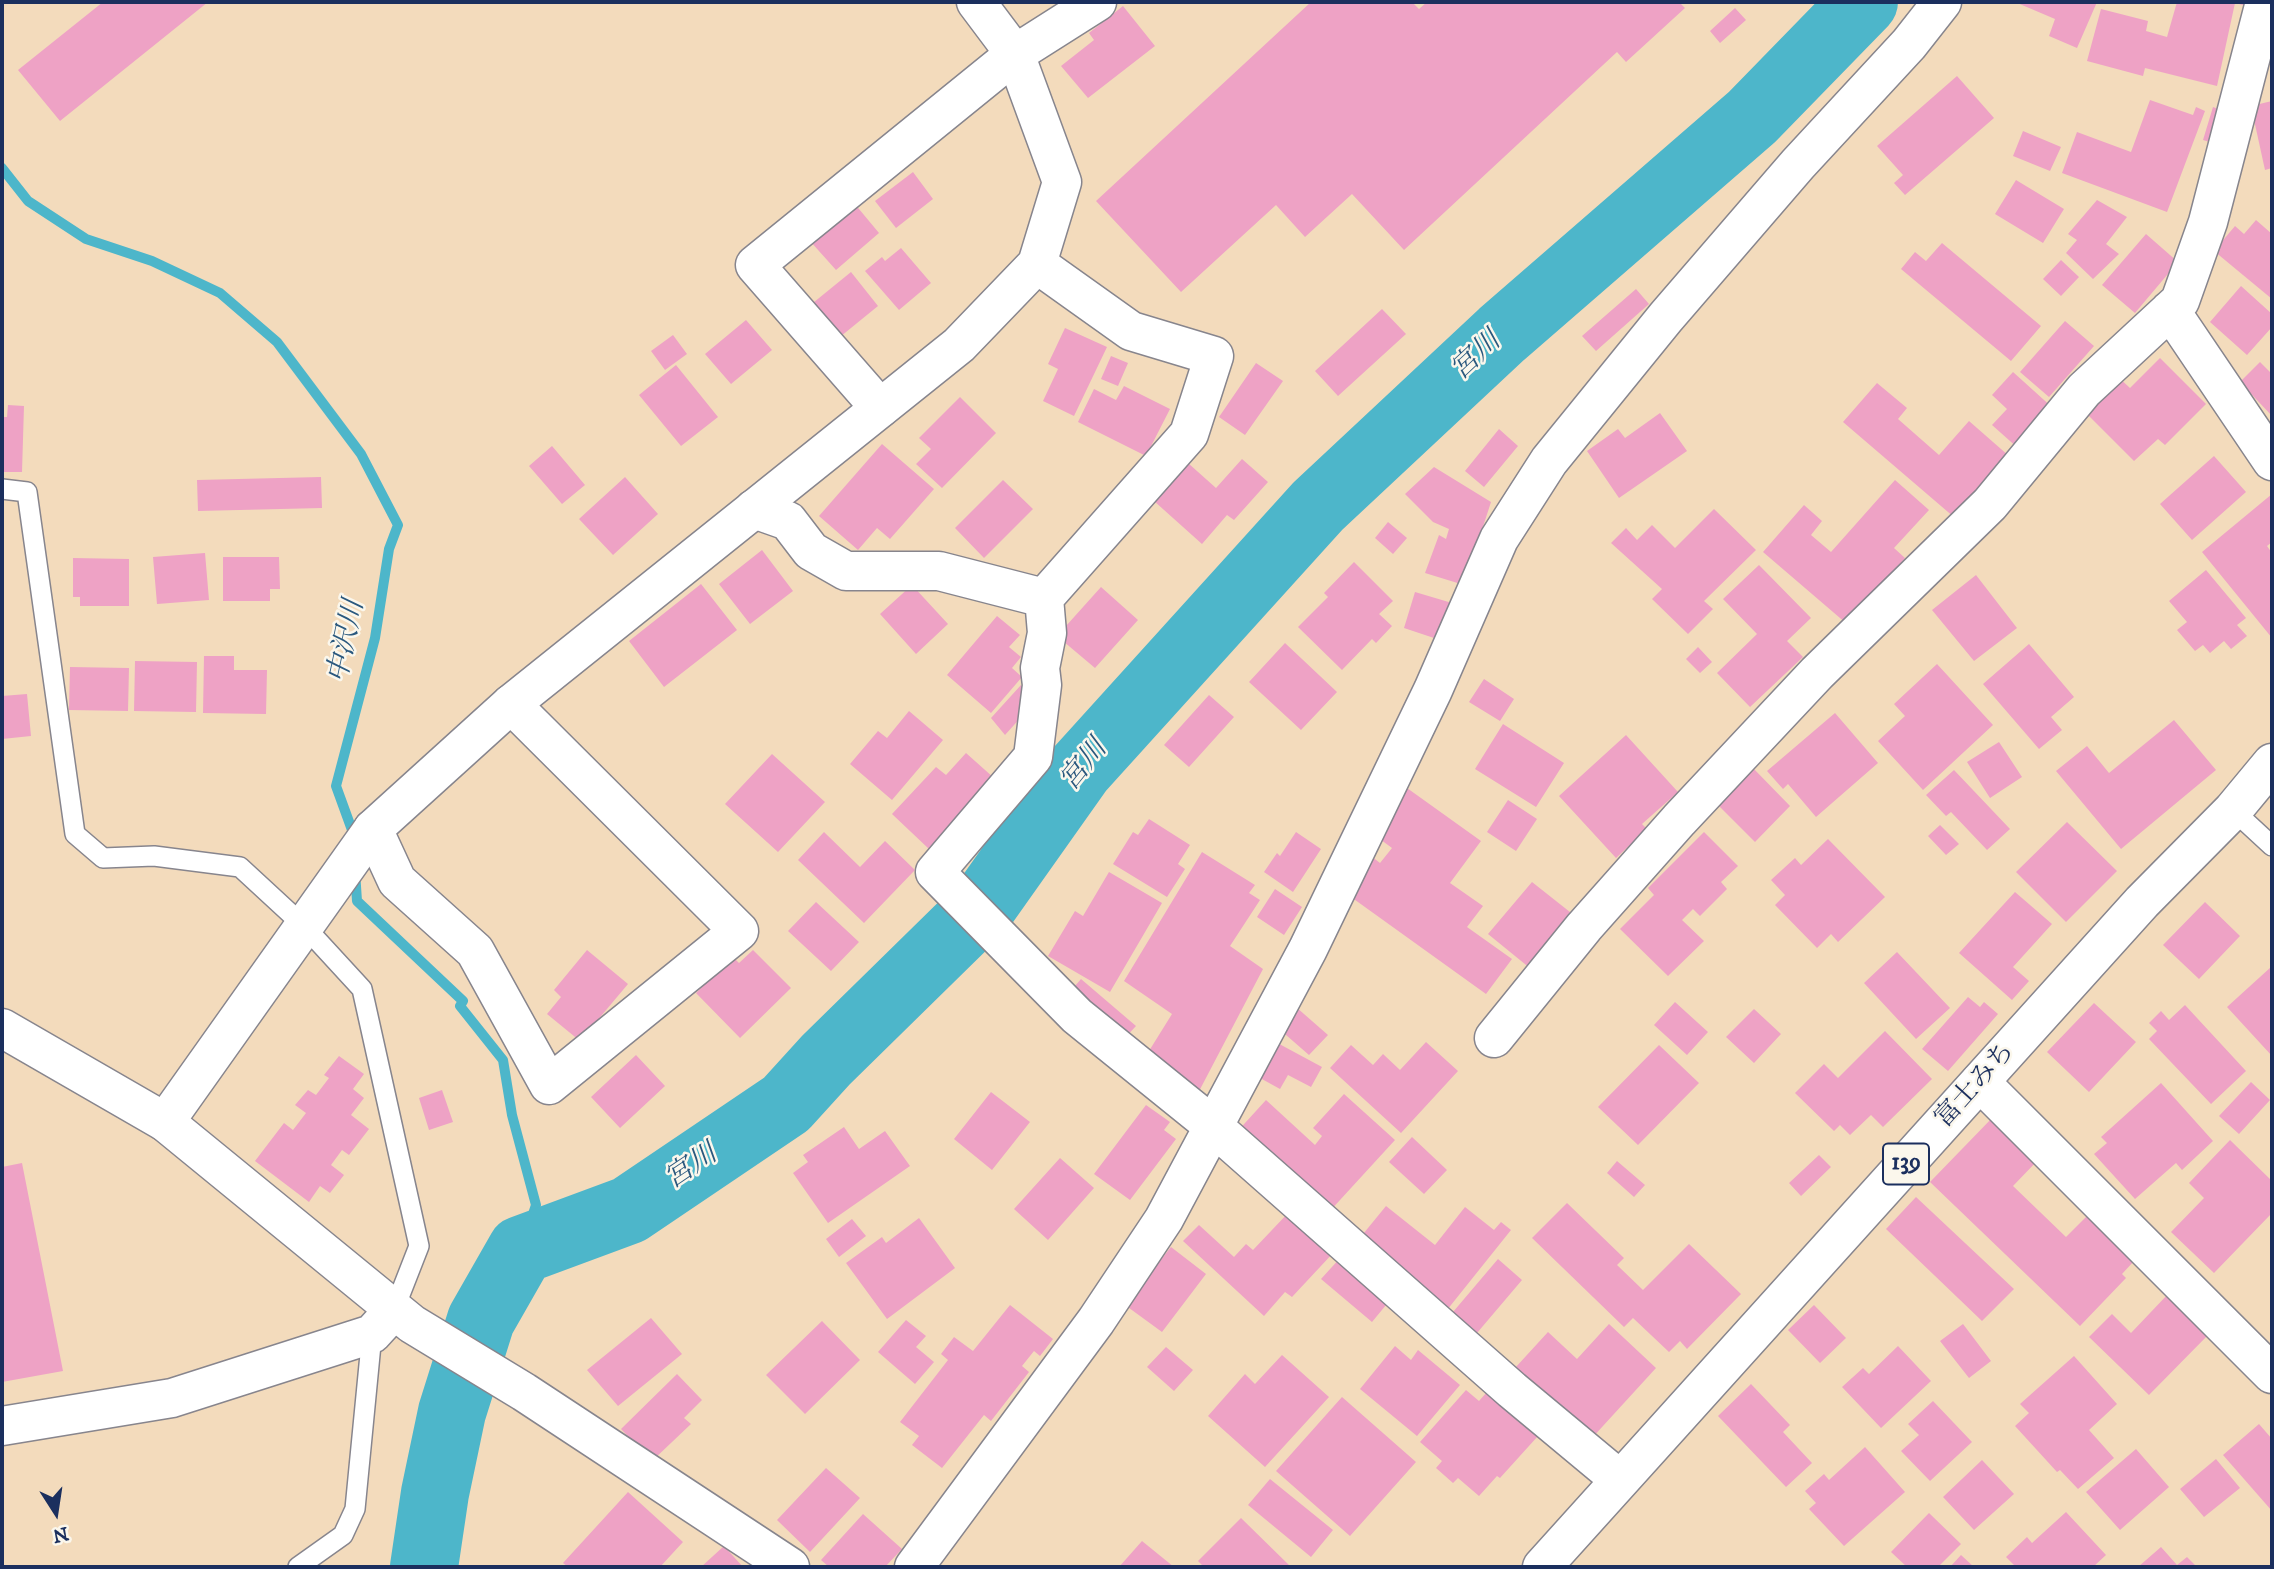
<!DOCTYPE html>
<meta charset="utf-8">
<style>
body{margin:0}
#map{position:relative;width:2274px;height:1569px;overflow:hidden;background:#f3dbbc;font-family:"IM FELL DW Pica",serif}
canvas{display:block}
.frame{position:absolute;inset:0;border:4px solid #1b2f5e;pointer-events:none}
.north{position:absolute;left:21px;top:1478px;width:70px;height:70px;-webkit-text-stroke:5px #fbf7ec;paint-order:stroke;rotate:168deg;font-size:19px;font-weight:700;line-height:28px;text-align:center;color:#1b2f5e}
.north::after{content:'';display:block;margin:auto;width:24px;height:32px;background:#1b2f5e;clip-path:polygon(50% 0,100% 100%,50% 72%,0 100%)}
</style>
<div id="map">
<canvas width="2274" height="1569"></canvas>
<div class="frame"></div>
<div class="north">N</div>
</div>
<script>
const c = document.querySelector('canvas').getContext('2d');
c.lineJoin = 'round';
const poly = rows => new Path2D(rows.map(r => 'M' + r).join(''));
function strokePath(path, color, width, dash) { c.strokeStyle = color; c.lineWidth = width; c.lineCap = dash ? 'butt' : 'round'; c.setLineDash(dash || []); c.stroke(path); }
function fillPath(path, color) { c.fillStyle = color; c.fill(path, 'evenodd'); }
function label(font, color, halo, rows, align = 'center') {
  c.font = font + ' "IM FELL DW Pica","Noto Serif JP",serif'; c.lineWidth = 5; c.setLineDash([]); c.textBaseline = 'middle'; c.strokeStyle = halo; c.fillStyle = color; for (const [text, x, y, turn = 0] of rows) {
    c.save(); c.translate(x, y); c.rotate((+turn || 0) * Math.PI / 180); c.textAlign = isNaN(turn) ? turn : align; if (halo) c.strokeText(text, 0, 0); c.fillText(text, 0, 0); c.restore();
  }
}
const stream = poly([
 [2,168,28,201,86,239,152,261,220,293,277,342,361,454,398,525,389,549,375,638,336,786,352,830,353,841],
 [355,871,357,901,463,1001,460,1006,503,1060,512,1115,536,1205,521,1250]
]);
const river = poly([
 [424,1567,435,1493,452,1412,481,1320,521,1250,629,1210,786,1104,826,1060,982,907,1079,770,1318,506,1502,334,1752,117,1864,2]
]);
const building = poly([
 [103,2,208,2,60,121,18,70],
 [1311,2,1412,2,1419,9,1427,2,1679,2,1685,8,1626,62,1617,52,1404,250,1352,194,1305,237,1276,205,1181,292,1096,201],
 [2015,2,2097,2,2077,48,2049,36,2055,19],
 [2177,2,2248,2,2247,6,2235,3,2217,86,2145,68,2143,76,2087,61,2101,9,2148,21,2146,31,2167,37],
 [1123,6,1155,46,1088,98,1061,66,1094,40,1089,33],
 [1735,8,1746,20,1720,43,1710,31],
 [1957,76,1994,118,1905,195,1894,183,1903,175,1877,146],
 [2150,100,2193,115,2196,107,2205,111,2167,212,2062,173,2077,132,2131,152],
 [2272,101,2272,168,2265,170,2251,106],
 [2213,107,2223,111,2213,143,2203,140],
 [2023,131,2061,147,2050,171,2013,156],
 [913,172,933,199,896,228,875,201],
 [2016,180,2064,209,2043,243,1995,214],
 [2097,200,2127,217,2106,244,2119,254,2093,279,2066,253,2077,240,2068,234],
 [854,203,879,233,836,270,810,241],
 [2256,220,2272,234,2272,299,2214,251,2235,226,2244,234],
 [2146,234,2178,262,2135,313,2102,285],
 [1942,243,2041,326,2011,361,1901,269,1915,252,1926,261],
 [901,248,931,283,899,310,865,271,882,257,885,261],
 [2061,260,2079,277,2061,296,2043,279],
 [851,272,878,306,835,341,808,307],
 [2241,286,2272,314,2272,327,2247,355,2210,322],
 [1636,289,1649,304,1596,351,1582,336],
 [1382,309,1406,334,1338,396,1315,371],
 [746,320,772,350,731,384,705,354],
 [2065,321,2094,346,2049,397,2020,372],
 [1065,328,1107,347,1074,416,1043,401,1058,369,1048,364],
 [673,335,687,354,665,370,651,351],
 [1111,356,1128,363,1118,386,1101,379],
 [2160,358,2206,404,2165,445,2158,439,2134,461,2082,409,2116,375,2130,388],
 [2260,362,2270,372,2272,370,2272,416,2240,382],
 [1256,363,1283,381,1245,435,1219,417],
 [676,365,718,417,681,446,639,395],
 [2013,372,2054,409,2019,449,1992,425,2007,409,1992,395],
 [1877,383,1907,408,1898,419,1939,455,1969,421,2009,456,1955,518,1843,422],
 [1124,386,1170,409,1146,456,1078,422,1094,389,1116,400],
 [960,397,996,433,942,488,916,464,931,449,919,438],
 [8,405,24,406,22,472,2,472,2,417,7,417],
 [1660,413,1687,451,1619,498,1587,451,1618,429,1625,438],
 [1499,429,1518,446,1484,487,1465,471],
 [882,444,934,489,890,539,877,528,858,550,819,516],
 [552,446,585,485,562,504,529,466],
 [2214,456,2246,492,2192,540,2160,504],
 [1242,459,1268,482,1234,520,1227,515,1202,544,1154,501,1188,463,1216,488],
 [1434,467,1491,502,1464,585,1425,573,1439,535,1446,539,1449,529,1433,522,1405,494],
 [321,477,322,508,198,511,197,480],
 [625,477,658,514,613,555,579,519],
 [1003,480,1033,509,984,558,955,528],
 [1895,480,1929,510,1894,548,1905,558,1847,624,1763,552,1804,505,1822,521,1811,535,1831,552],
 [2272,494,2272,542,2267,546,2272,553,2272,638,2202,552],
 [1714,509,1756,550,1704,601,1713,609,1688,634,1652,599,1662,589,1611,543,1626,528,1637,540,1652,525,1675,548],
 [1388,522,1407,538,1393,554,1375,538],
 [762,550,793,591,750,624,719,584],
 [205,553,209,600,157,604,153,557],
 [223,557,279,557,280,589,270,589,270,601,223,601],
 [73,558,129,559,129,606,80,606,80,597,73,597],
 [1354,562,1393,601,1379,614,1392,626,1376,643,1372,639,1342,670,1298,627,1328,597,1324,593],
 [1759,565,1811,618,1787,641,1803,657,1750,707,1717,673,1757,634,1723,599],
 [2206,570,2246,618,2237,625,2247,636,2231,649,2224,641,2210,653,2203,645,2195,651,2177,630,2187,622,2169,601],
 [1976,575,2017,628,1974,661,1932,610],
 [701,584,737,630,664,687,629,641],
 [912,585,948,624,916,654,880,614],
 [1101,587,1138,620,1095,668,1057,636],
 [1415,592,1452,603,1440,640,1404,628],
 [997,616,1020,635,1009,647,1021,657,1012,668,1022,677,991,713,947,675],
 [1285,643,1337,692,1301,730,1249,682],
 [2029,644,2074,697,2051,717,2062,730,2039,749,1983,684],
 [1698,647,1712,662,1700,673,1686,659],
 [204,656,234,656,234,670,267,670,266,714,203,713],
 [135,661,197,662,196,712,134,711],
 [1937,664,1993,725,1923,790,1878,741,1905,716,1894,704],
 [70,667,129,668,128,711,69,710],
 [1484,679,1514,699,1500,721,1469,702],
 [1021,685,1026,690,1023,715,1005,735,991,718],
 [27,694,31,736,2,739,2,696],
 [1209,695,1234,717,1189,767,1164,745],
 [909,711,943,740,892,800,850,764,878,731,887,738],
 [1835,713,1878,763,1816,817,1788,784,1783,789,1767,771],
 [2174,720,2216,770,2121,849,2056,771,2087,746,2109,773],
 [1503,724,1564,763,1536,807,1475,769],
 [1626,735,1678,792,1642,824,1647,829,1616,858,1559,796],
 [1999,742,2022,777,1990,798,1967,762],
 [966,753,994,778,929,849,892,814,936,767,946,775],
 [772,754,825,802,778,852,725,804],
 [1753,768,1790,806,1755,842,1717,804],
 [1954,770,2010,829,1987,850,1951,812,1946,816,1926,795],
 [1407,788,1481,841,1450,883,1483,906,1467,927,1512,959,1486,994,1351,897,1371,856,1380,863,1392,848,1373,834],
 [1508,800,1537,819,1516,851,1487,832],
 [1149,819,1190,845,1178,864,1185,869,1167,897,1113,864,1133,832,1138,835],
 [2067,822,2117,871,2066,922,2016,872],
 [1940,825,1959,844,1946,855,1928,836],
 [824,832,860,867,885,841,915,870,864,923,798,860],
 [1296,832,1321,849,1293,892,1264,872,1277,853,1280,856],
 [1704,832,1738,866,1721,882,1727,889,1700,916,1693,909,1682,920,1704,941,1668,976,1620,929,1654,895,1648,888],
 [1828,839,1885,897,1838,942,1831,934,1817,948,1775,905,1785,895,1771,880,1795,858,1801,865],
 [1202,852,1255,885,1249,893,1260,900,1230,946,1263,969,1196,1097,1144,1059,1172,1014,1124,981],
 [1109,872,1162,903,1110,992,1048,956,1075,911,1083,916],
 [1532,882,1575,916,1531,969,1488,934],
 [1275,889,1302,907,1284,935,1257,917],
 [2015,892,2052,924,2013,967,2029,981,2012,1000,1959,953],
 [816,902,859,942,831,971,788,931],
 [2205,902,2240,936,2199,979,2163,945],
 [587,950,628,984,580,1041,547,1014,561,997,554,990],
 [753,950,791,988,740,1038,696,993,733,957,739,963],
 [1897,952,1950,1008,1916,1039,1864,983],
 [2271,967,2272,968,2272,1056,2227,1007],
 [1081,979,1136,1026,1123,1040,1069,993],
 [1968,997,1980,1007,1984,1002,1998,1014,1948,1071,1922,1049],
 [1675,1002,1708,1032,1687,1055,1654,1025],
 [2094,1003,2136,1042,2089,1092,2047,1052],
 [2185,1005,2246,1071,2211,1104,2149,1039,2157,1031,2149,1023,2161,1011,2169,1020],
 [1296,1007,1328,1035,1309,1055,1278,1028],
 [1754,1009,1781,1034,1754,1063,1726,1037],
 [1885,1031,1932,1079,1883,1127,1871,1115,1850,1135,1840,1125,1834,1131,1795,1093,1824,1064,1838,1078],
 [1270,1039,1322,1067,1311,1087,1288,1075,1280,1089,1251,1073],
 [1426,1042,1458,1071,1401,1133,1330,1068,1351,1045,1373,1065,1383,1054,1400,1070],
 [1659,1045,1699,1083,1638,1145,1598,1107],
 [636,1055,665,1086,620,1128,591,1097],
 [339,1056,364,1074,353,1089,364,1098,351,1115,369,1129,349,1155,342,1150,331,1165,344,1175,330,1193,320,1186,309,1202,255,1161,284,1123,293,1130,306,1113,295,1105,308,1090,316,1095,329,1078,324,1075],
 [2251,1082,2270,1100,2239,1134,2219,1116],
 [2161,1083,2213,1141,2182,1170,2176,1163,2135,1199,2094,1154,2107,1143,2101,1137],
 [442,1090,453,1122,429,1130,419,1098],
 [991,1092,1030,1122,992,1170,954,1139],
 [1344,1094,1395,1140,1329,1212,1235,1134,1266,1100,1315,1145,1322,1136,1313,1128],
 [1146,1105,1170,1122,1164,1130,1176,1139,1130,1200,1094,1174],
 [1994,1116,2039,1159,2013,1186,2066,1237,2088,1215,2135,1260,2122,1274,2126,1278,2080,1326,1930,1182],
 [844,1127,859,1149,885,1131,910,1166,828,1223,793,1173,808,1162,803,1155],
 [1412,1137,1447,1170,1424,1194,1389,1162],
 [2230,1140,2272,1181,2272,1213,2214,1273,2171,1232,2204,1198,2189,1183],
 [1819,1155,1831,1167,1801,1196,1789,1183],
 [1060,1158,1094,1188,1048,1240,1014,1209],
 [1617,1161,1645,1185,1634,1197,1607,1173],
 [22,1163,63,1371,2,1382,2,1167],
 [1916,1197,2014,1289,1982,1321,1886,1229],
 [1567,1203,1624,1258,1617,1265,1643,1290,1689,1244,1741,1294,1687,1349,1680,1341,1669,1352,1633,1318,1624,1327,1532,1238],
 [1386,1206,1435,1245,1465,1207,1494,1230,1501,1222,1511,1230,1447,1310,1359,1239],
 [1290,1211,1334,1252,1292,1297,1285,1292,1264,1316,1183,1241,1199,1225,1234,1257,1246,1244,1253,1250],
 [919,1218,955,1268,887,1319,846,1263,882,1237,886,1243],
 [852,1219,866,1236,839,1257,826,1239],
 [1171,1247,1206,1274,1162,1332,1125,1305],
 [1341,1257,1391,1299,1372,1322,1321,1279],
 [1498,1259,1522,1280,1477,1333,1453,1312],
 [2169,1293,2210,1333,2149,1395,2089,1337,2112,1314,2131,1333],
 [1010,1305,1053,1339,1040,1356,1034,1351,1022,1366,1029,1372,991,1421,984,1415,942,1468,912,1445,919,1436,900,1422,948,1360,941,1354,954,1337,973,1351],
 [1814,1305,1846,1338,1820,1363,1788,1330],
 [651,1318,682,1354,618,1406,587,1370],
 [906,1320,926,1336,916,1347,934,1362,915,1384,878,1352],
 [822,1321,860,1360,805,1414,766,1375],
 [1609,1324,1656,1368,1592,1438,1515,1368,1548,1332,1577,1359],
 [1963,1324,1991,1361,1969,1378,1940,1341],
 [1395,1346,1411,1360,1418,1350,1460,1385,1417,1436,1360,1389],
 [1898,1346,1931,1381,1881,1428,1842,1387,1863,1368,1869,1374],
 [1166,1347,1193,1370,1174,1391,1147,1367],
 [1282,1355,1329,1397,1265,1467,1208,1416,1245,1374,1255,1384],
 [2074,1356,2117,1404,2089,1430,2114,1458,2078,1489,2060,1470,2057,1472,2015,1426,2029,1413,2020,1404],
 [677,1374,702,1400,684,1418,691,1424,652,1461,621,1429],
 [1751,1384,1790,1425,1783,1432,1812,1463,1786,1487,1718,1416],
 [1466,1390,1479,1401,1487,1392,1538,1436,1500,1478,1497,1476,1479,1496,1458,1478,1453,1483,1436,1468,1442,1461,1420,1442],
 [1342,1397,1416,1462,1350,1536,1276,1471],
 [1933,1401,1972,1442,1930,1481,1901,1451,1919,1435,1908,1424],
 [2259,1424,2272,1439,2272,1511,2223,1455],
 [1865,1447,1905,1492,1844,1546,1809,1509,1816,1503,1805,1491,1824,1474,1829,1480],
 [2136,1449,2169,1487,2120,1530,2086,1492],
 [2216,1459,2240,1488,2204,1517,2180,1489],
 [1982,1460,2014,1494,1974,1530,1943,1497],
 [826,1468,860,1498,810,1552,777,1520],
 [1270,1479,1333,1530,1311,1557,1248,1505],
 [628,1492,683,1542,660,1567,568,1567,563,1563],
 [2066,1512,2106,1555,2093,1567,2016,1567,2006,1557,2027,1537,2032,1543],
 [1929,1513,1961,1544,1938,1567,1907,1567,1891,1552],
 [863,1514,902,1549,885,1567,829,1567,821,1560],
 [1241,1518,1291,1567,1204,1567,1198,1561],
 [1142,1541,1174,1567,1119,1567],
 [724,1546,743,1567,701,1567],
 [2161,1547,2177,1565,2187,1557,2197,1567,2138,1567],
 [1961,1555,1974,1567,1950,1567]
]);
const service = poly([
 [2,489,27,492,75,834,103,858,154,856,240,867,305,927,362,989,419,1246,394,1310],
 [2233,810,2272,846],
 [298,1567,343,1535,355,1509,372,1334]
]);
const minor = poly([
 [1037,264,1131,331,1214,356,1189,434,1044,598,1047,633,1040,668,1042,685,1033,757,935,872,1077,1016,1207,1121,1512,1390,1619,1479],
 [2170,310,2272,461],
 [880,408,755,265,1015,54,1097,2],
 [754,509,788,521,811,551,846,571,939,571,1044,598],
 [373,829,397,881,475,951,549,1085,739,931,511,704],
 [2,1028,165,1122,412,1324,524,1392,790,1567],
 [1494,1038,1584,927,1679,820,1817,673,1990,504,2084,390,2180,301,2208,222,2265,2],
 [1980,1082,2272,1374],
 [2,1426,172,1398,372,1334,394,1310],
 [914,1567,1096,1321,1164,1219,1308,949,1433,690,1499,539,1549,461,1666,317,1798,164,1909,44,1942,2]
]);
const tertiary = poly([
 [165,1122,373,829,511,704,959,345,1037,264,1062,182,1015,54,976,2]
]);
const trunk = poly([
 [1542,1567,2142,902,2233,810,2272,763]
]);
const shields = [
 [1906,1164,46]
];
const shieldNames = [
 ["139",1906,1164]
];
const streetNames = [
 ["富士みち",1976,1086,-48]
];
const waterNames = [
 ["宮川",1477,357,-43],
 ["中沢川",348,642,-78],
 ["宮川",1085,766,-51],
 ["宮川",692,1168,-34]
];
strokePath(stream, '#4db6ca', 10);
strokePath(river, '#4db6ca', 68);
fillPath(building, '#eea2c5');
strokePath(service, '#87858d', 22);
strokePath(minor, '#87858d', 41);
strokePath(tertiary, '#87858d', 41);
strokePath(trunk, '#87858d', 41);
strokePath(service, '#fff', 19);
strokePath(minor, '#fff', 38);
strokePath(tertiary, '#fff', 38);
strokePath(trunk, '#fff', 38);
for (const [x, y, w] of shields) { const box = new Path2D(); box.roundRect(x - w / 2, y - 20.5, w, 41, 5); c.fillStyle = '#fbf7ec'; c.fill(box); strokePath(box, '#1b2f5e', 2); }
label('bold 24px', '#1b2f5e', null, shieldNames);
label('26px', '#1b2f5e', '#fbf7ec', streetNames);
label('italic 28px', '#2a587e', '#fbf7ec', waterNames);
</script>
